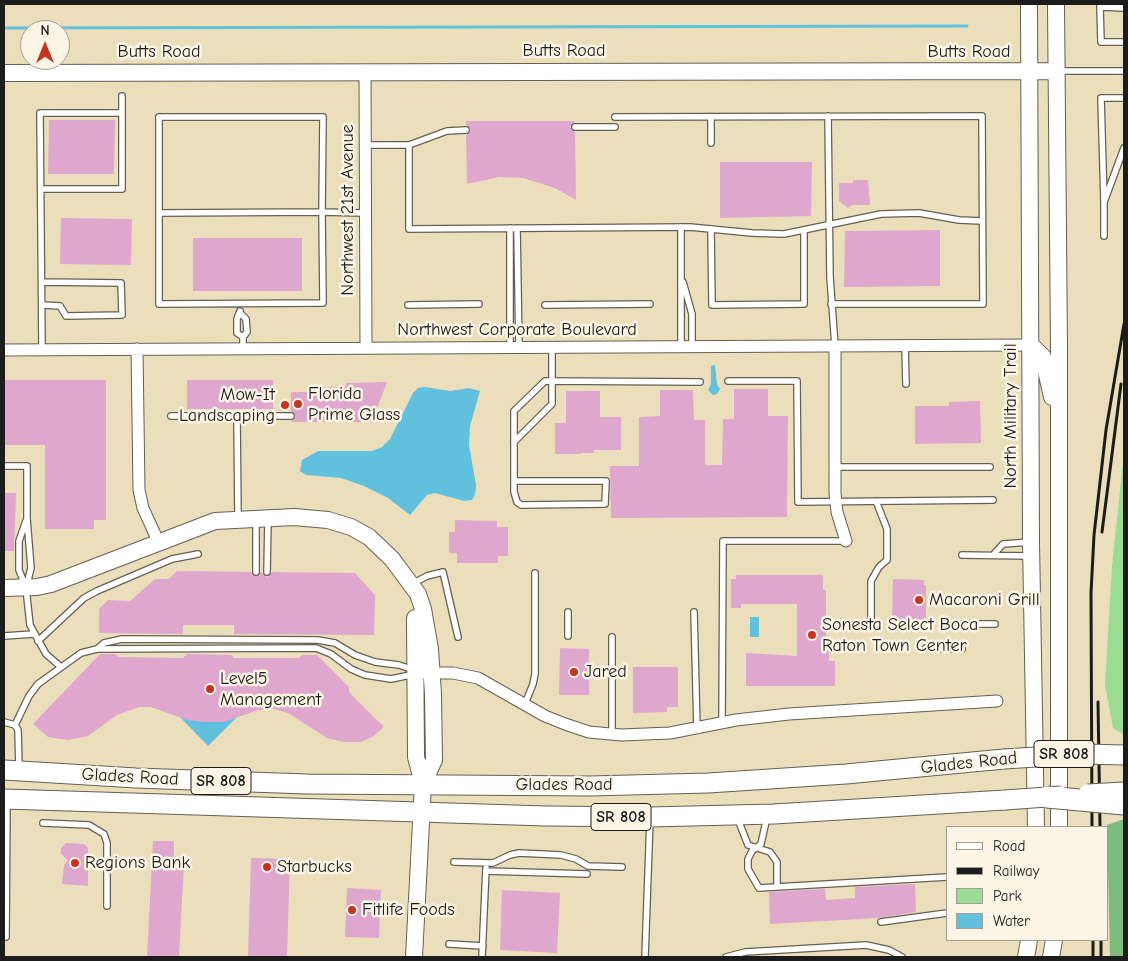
<!DOCTYPE html>
<style>
body{margin:0}
#map{position:relative;width:1128px;height:961px;overflow:hidden;background:#eadfba;font-family:"Comic Neue",sans-serif}
canvas{display:block}
.frame{position:absolute;inset:0;border:5px solid #1c1c1c;pointer-events:none}
.legend{position:absolute;left:946px;top:826px;width:162px;height:115px;box-sizing:border-box;background:#fcf5e5;border:1px solid #a29e95;margin:0;padding:6px 9px;list-style:none;font-size:15px;color:#1c1c1c}
.legend li{display:flex;align-items:center;gap:10px;height:25px}
.legend b{width:25px;border:1px solid #a29e95}
.north{position:absolute;left:20px;top:20px;width:50px;height:50px;box-sizing:border-box;background:#fcf5e5;border:1px solid #a29e95;border-radius:50%;rotate:0deg;font-size:14px;font-weight:700;line-height:20px;text-align:center;color:#1c1c1c}
.north::after{content:'';display:block;margin:auto;width:18px;height:22px;background:#c8321e;clip-path:polygon(50% 0,100% 100%,50% 72%,0 100%)}
</style>
<div id="map">
<canvas width="1128" height="961"></canvas>
<div class="frame"></div>
<ul class="legend">
<li><b style="height:6px;background:#fff"></b>Road</li>
<li><b style="height:6px;background:#1c1c1c"></b>Railway</li>
<li><b style="height:14px;background:#9adc93"></b>Park</li>
<li><b style="height:14px;background:#60c1de"></b>Water</li>
</ul>
<div class="north">N</div>
</div>
<script>
const c = document.querySelector('canvas').getContext('2d');
c.lineJoin = 'round';
function fillPath(path, color) { c.fillStyle = color; c.fill(path, 'evenodd'); }
const poly = rows => new Path2D(rows.map(r => 'M' + r).join(''));
function strokePath(path, color, width, dash) { c.strokeStyle = color; c.lineWidth = width; c.lineCap = dash ? 'butt' : 'round'; c.setLineDash(dash || []); c.stroke(path); }
function label(font, color, halo, rows, align = 'center') {
  c.font = font + ' "Comic Neue",sans-serif'; c.lineWidth = 5; c.setLineDash([]); c.textBaseline = 'middle'; c.strokeStyle = halo; c.fillStyle = color; for (const [text, x, y, turn = 0] of rows) {
    c.save(); c.translate(x, y); c.rotate((+turn || 0) * Math.PI / 180); c.textAlign = isNaN(turn) ? turn : align; if (halo) c.strokeText(text, 0, 0); c.fillText(text, 0, 0); c.restore();
  }
}
const green = poly([
 [1124,453,1124,735,1113,728,1105,685,1112,566]
]);
const forest = poly([
 [1124,819,1124,957,1110,957,1107,825]
]);
const water = poly([
 [715,365,717,384,720,389,717,394,713,395,708,390,711,384,711,366],
 [425,387,450,391,469,388,480,391,470,426,469,445,476,485,475,495,472,500,464,501,435,493,427,495,410,515,388,498,364,486,341,478,306,475,300,471,302,460,318,451,372,451,382,447,390,439,413,393,418,388],
 [750,617,759,617,759,637,750,637],
 [239,715,208,746,179,716]
]);
const stream = poly([
 [4,28,967,26]
]);
const building = poly([
 [49,120,115,120,114,174,48,174],
 [466,121,575,121,570,127,575,132,576,200,555,188,523,178,499,177,467,184,466,135,471,130,466,125],
 [720,162,812,162,811,216,720,218],
 [853,180,868,180,870,205,852,205,848,208,839,201,839,183,853,183],
 [61,218,132,219,131,265,60,264],
 [940,230,940,286,844,287,845,231],
 [193,238,302,238,302,291,193,291],
 [4,380,106,380,106,520,94,520,94,529,45,529,45,445,4,445],
 [187,380,273,380,273,409,187,409],
 [387,382,372,422,291,422,296,416,291,411,291,392,315,392,325,387,345,387,346,383],
 [734,389,768,389,768,416,788,416,787,517,611,518,610,466,639,466,639,417,660,416,660,390,693,390,694,420,705,420,705,465,722,465,723,419,734,419],
 [566,391,600,391,600,417,621,417,621,450,594,450,594,453,581,453,581,454,555,454,555,423,566,423],
 [980,401,981,443,915,444,915,406,949,406,949,402],
 [4,493,16,493,14,551,4,551],
 [455,520,497,521,497,527,508,527,508,556,498,556,498,563,457,563,457,553,449,553,449,532,455,532],
 [177,571,251,572,256,577,261,572,267,577,272,572,355,573,375,595,374,635,234,634,234,625,183,625,183,634,99,633,99,609,108,600,130,601,155,579,169,579],
 [736,575,823,575,823,590,826,590,826,650,829,650,829,661,835,661,835,686,746,686,746,653,797,656,797,604,741,604,741,608,731,608,731,579,736,579],
 [893,579,924,580,924,585,926,585,926,620,892,619],
 [560,648,589,649,589,695,559,695],
 [100,654,115,654,119,657,183,658,187,654,231,655,234,658,299,658,302,655,317,655,349,687,349,692,384,727,374,736,361,742,344,742,327,738,288,713,275,709,258,710,224,722,204,722,187,720,151,707,139,707,117,715,88,736,68,740,48,737,33,724],
 [633,667,678,667,678,707,667,707,667,712,633,713],
 [153,841,174,841,174,863,184,863,179,957,147,957],
 [66,843,84,844,88,848,88,886,62,884,64,865,68,860,61,854,61,848],
 [251,858,290,859,287,957,248,957],
 [915,884,916,912,879,918,770,924,769,892,825,889,826,900,855,898,855,887],
 [347,888,381,890,379,938,345,937],
 [502,890,560,893,557,953,500,950]
]);
const lane = poly([
 [1100,4,1100,7,1124,8],
 [1100,7,1101,42,1124,42],
 [1059,71,1124,71],
 [122,113,122,96],
 [828,116,830,277,835,346],
 [615,117,982,116,983,304,831,304],
 [711,117,711,143],
 [575,127,615,127],
 [365,145,409,145,447,131,466,130],
 [409,145,409,229,690,227,752,233,784,234,881,214,919,213,959,220,982,221],
 [41,189,122,189,122,113,40,113,42,350],
 [1104,202,1101,98,1124,98],
 [159,213,159,304,323,303,322,212,323,117,159,117,159,213,322,212,365,213],
 [681,227,681,347],
 [510,228,510,348],
 [517,228,519,348],
 [711,229,712,305,804,304,804,231],
 [1104,236,1104,202,1124,148],
 [42,282,121,283,122,315,66,316,60,306,42,305],
 [683,282,692,314,692,346],
 [408,305,479,304],
 [545,305,650,304],
 [240,311,237,319,237,333,243,337],
 [241,314,246,319,247,332,243,337,243,349],
 [905,345,906,384],
 [728,381,797,381,798,502,993,500],
 [171,416,291,416],
 [237,416,238,519],
 [514,442,552,404,552,347],
 [4,466,27,466,27,519,31,568,26,588,30,625,46,654,61,667],
 [835,467,990,467],
 [514,481,606,481,605,504,521,505,517,502,514,492,514,411,545,381,700,382],
 [994,554,1003,544,1030,542],
 [962,555,1029,556],
 [256,572,256,520],
 [267,572,268,519],
 [412,584,427,576,443,572,458,637],
 [25,585,19,570,19,541,26,521],
 [694,612,697,729],
 [871,624,871,581,879,567,887,560,887,529,876,501],
 [962,624,995,624],
 [4,636,34,634],
 [568,636,568,612],
 [38,641,84,598,97,591,172,559,198,554],
 [926,648,962,649],
 [97,649,104,643,122,639,318,640,335,643,355,655,375,662,399,665,414,670],
 [525,704,533,684,535,674,535,573],
 [4,722,15,725,18,730,19,769],
 [722,722,723,541,846,541],
 [15,725,29,696,38,684,81,653,97,649,316,648,331,654,351,669,365,675,391,679,415,674],
 [612,734,612,637],
 [737,817,748,845,770,852,777,862,777,884],
 [767,817,761,844,752,851,748,859,748,869,759,888,947,877],
 [43,823,89,825,104,834,107,843,107,906],
 [454,862,493,863,510,855,519,853,561,855,576,859,588,866,622,867],
 [486,871,587,874],
 [881,922,947,913],
 [6,937,7,801],
 [449,944,483,946],
 [482,957,486,868],
 [645,957,650,819],
 [726,957,745,952,866,945,889,950,902,957]
]);
const street = poly([
 [365,71,366,348],
 [835,346,835,493,837,512,846,541],
 [137,349,139,490,143,508,158,541],
 [4,350,1031,345],
 [425,673,453,673,478,678,545,716,565,724,589,732,621,735,670,733,736,720,789,714,997,701]
]);
const secondary = poly([
 [1029,4,1031,542,1036,827],
 [1056,4,1059,348,1059,827],
 [4,73,1056,71],
 [1031,345,1043,357,1052,397],
 [4,588,37,587,51,584,215,521,294,517,328,520,351,527,369,537,392,559,418,594,423,609,430,649,433,694,434,760,423,784],
 [414,957,423,784,416,757,415,618],
 [1026,957,1029,940],
 [1051,957,1054,940]
]);
const primary = poly([
 [4,770,136,778,307,784,590,786,708,783,846,774,1004,759],
 [4,799,546,816,650,817,774,814,1005,800]
]);
const rail = poly([
 [1102,532,1121,384],
 [1098,702,1100,827],
 [1092,827,1091,593,1094,535,1106,430,1124,324],
 [1093,940,1093,957],
 [1101,940,1101,957]
]);
const primaryBridge = poly([
 [1004,759,1083,754,1124,755],
 [1088,794,1124,792],
 [1005,800,1061,796]
]);
const highwayBridge = poly([
 [1047,797,1124,804]
]);
const markers = [
 [298,404,5,"#c8321e"],
 [285,405,5,"#c8321e"],
 [919,600,5,"#c8321e"],
 [812,635,5,"#c8321e"],
 [574,672,5,"#c8321e"],
 [210,689,5,"#c8321e"],
 [75,863,5,"#c8321e"],
 [267,867,5,"#c8321e"],
 [352,910,5,"#c8321e"]
];
const shields = [
 [1064,754,60],
 [221,781,60],
 [621,817,60]
];
const shieldNames = [
 ["SR 808",1064,754],
 ["SR 808",221,781],
 ["SR 808",621,817]
];
const streetNames = [
 ["Butts Road",564,51],
 ["Butts Road",159,52],
 ["Butts Road",969,52],
 ["Northwest 21st Avenue",348,210,-90],
 ["Northwest Corporate Boulevard",517,330],
 ["North Military Trail",1011,416,-90],
 ["Glades Road",969,763,-6],
 ["Glades Road",130,777,3],
 ["Glades Road",564,785]
];
const poiNames = [
 ["Florida",308,394],
 ["Prime Glass",308,415],
 ["Mow-It",275,395,"right"],
 ["Landscaping",275,416,"right"],
 ["Macaroni Grill",929,600],
 ["Sonesta Select Boca",822,625],
 ["Raton Town Center",822,646],
 ["Jared",584,672],
 ["Level5",220,679],
 ["Management",220,700],
 ["Regions Bank",85,863],
 ["Starbucks",277,867],
 ["Fitlife Foods",362,910]
];
fillPath(green, '#9adc93');
fillPath(forest, '#7bbc7d');
fillPath(water, '#60c1de');
strokePath(stream, '#60c1de', 3);
fillPath(building, '#dfa7ce');
strokePath(lane, '#646053', 8);
strokePath(street, '#646053', 13);
strokePath(secondary, '#646053', 18);
strokePath(primary, '#646053', 21);
strokePath(lane, '#fff', 5.5);
strokePath(street, '#fff', 11);
strokePath(secondary, '#fff', 16);
strokePath(primary, '#fff', 19);
strokePath(rail, '#1c1c1c', 3);
strokePath(primaryBridge, '#646053', 21, []);
strokePath(highwayBridge, '#646053', 23, []);
strokePath(primaryBridge, '#fff', 19);
strokePath(highwayBridge, '#fff', 21);
for (const [x, y, r, color] of markers) { const dot = new Path2D(); dot.arc(x, y, r, 0, 2 * Math.PI); c.fillStyle = color; c.fill(dot); strokePath(dot, '#fcf5e5', 2); }
for (const [x, y, w] of shields) { const box = new Path2D(); box.roundRect(x - w / 2, y - 13.5, w, 27, 4); c.fillStyle = '#fcf5e5'; c.fill(box); strokePath(box, '#1c1c1c', 1); }
label('bold 16px', '#1c1c1c', null, shieldNames);
label('18px', '#1c1c1c', '#fcf5e5', streetNames);
label('18px', '#1c1c1c', '#fcf5e5', poiNames, 'left');
</script>
